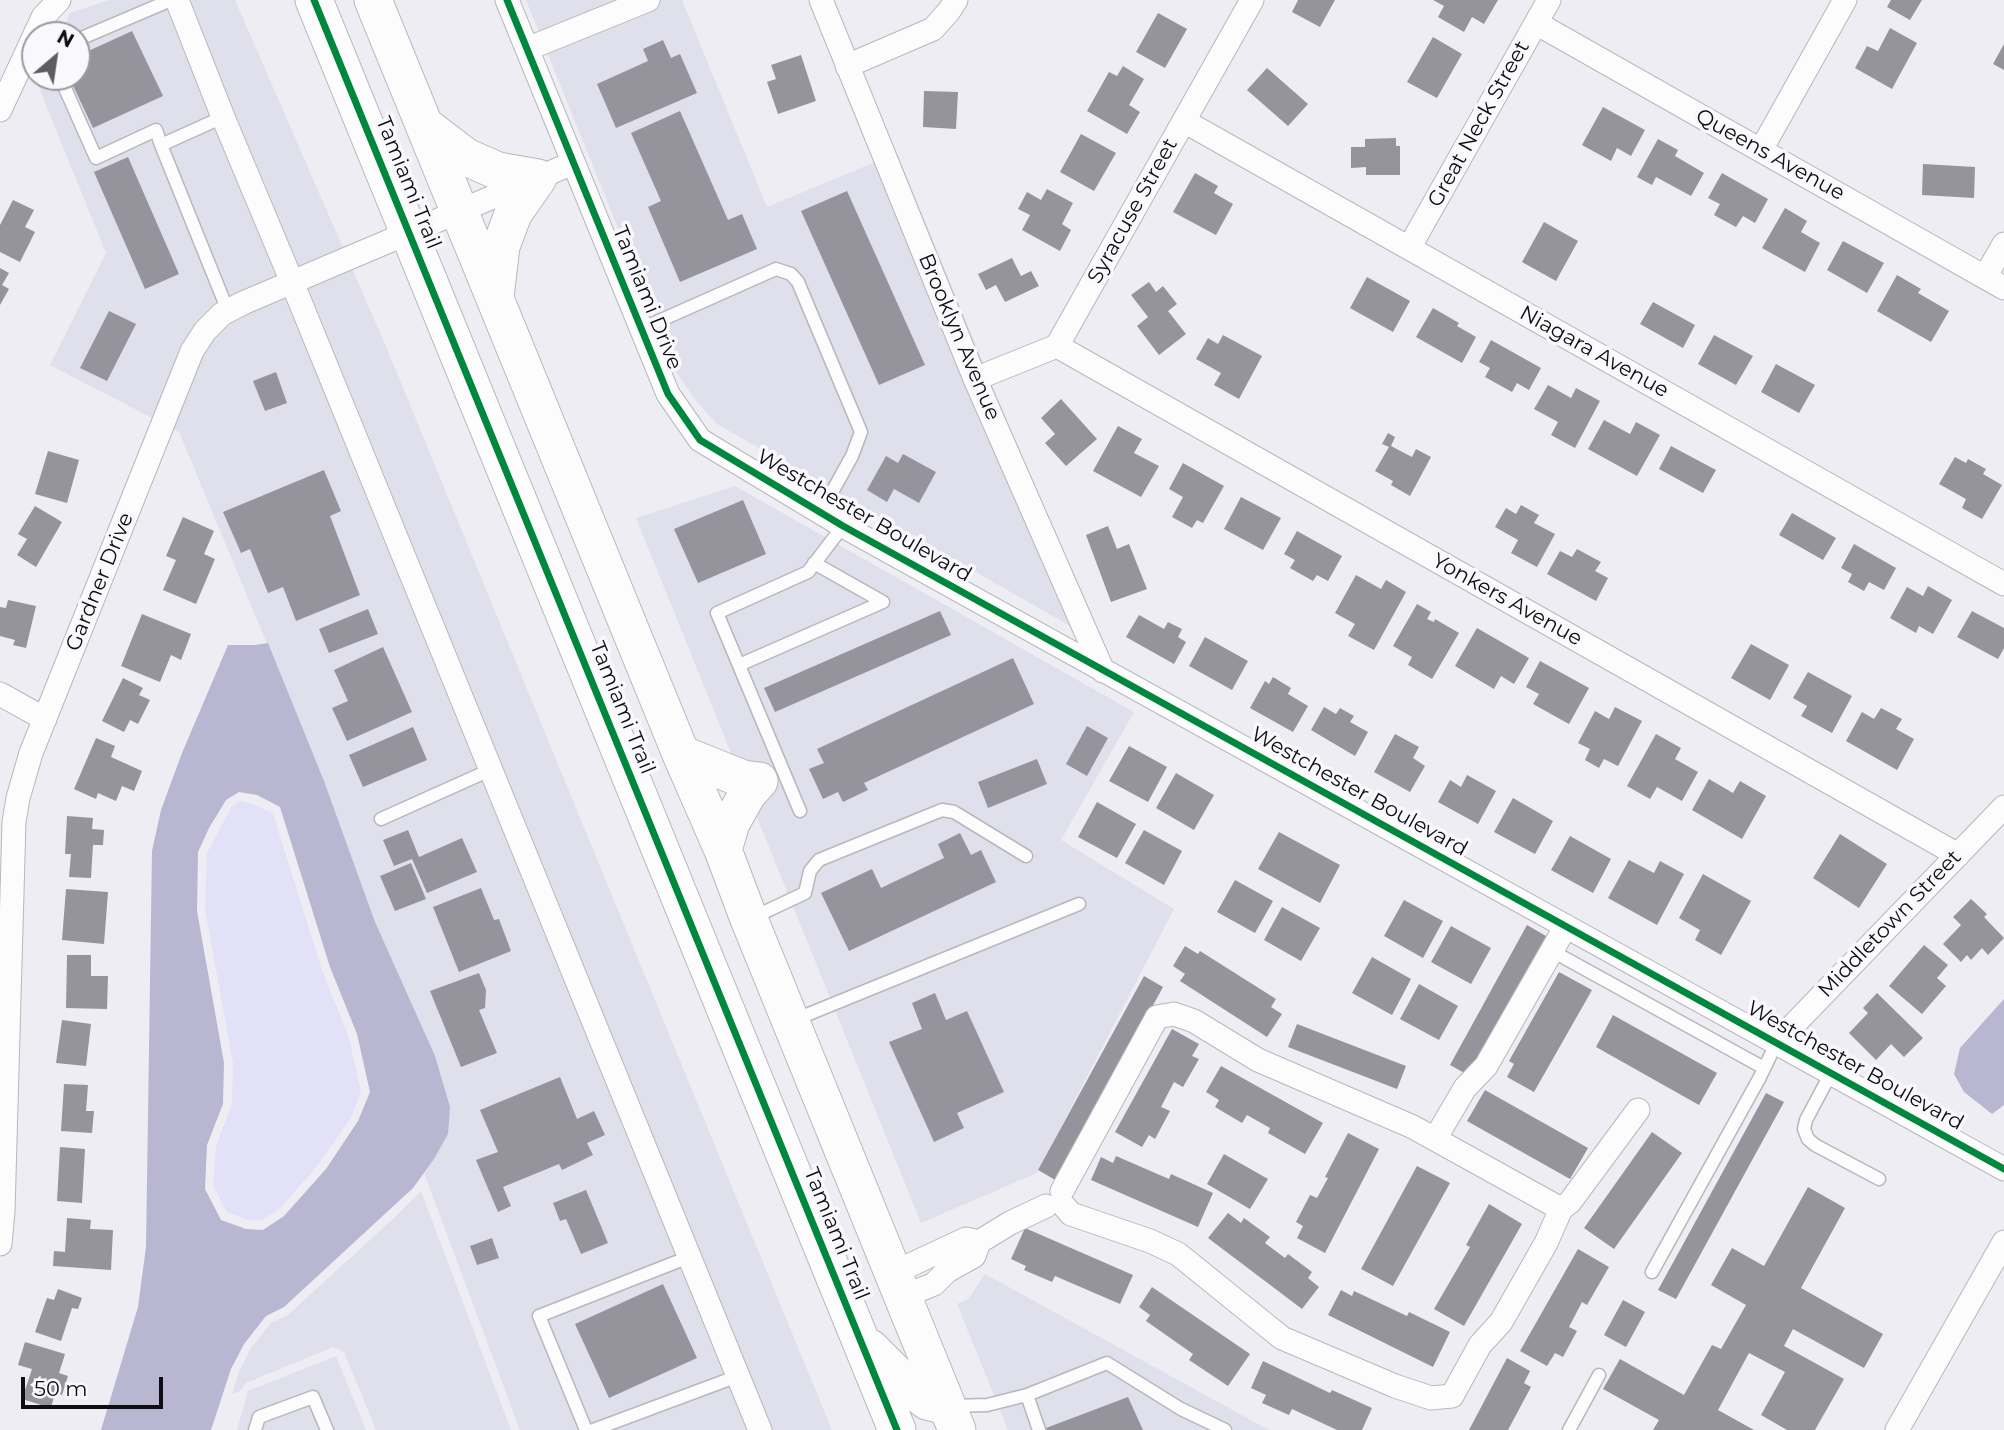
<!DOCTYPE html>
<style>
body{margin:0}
#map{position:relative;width:2004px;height:1430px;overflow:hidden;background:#ededf3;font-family:Montserrat,sans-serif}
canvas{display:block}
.north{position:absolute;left:21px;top:21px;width:70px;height:70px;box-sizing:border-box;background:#f9f9fd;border:2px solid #9b9b9f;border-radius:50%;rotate:29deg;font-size:19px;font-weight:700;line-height:28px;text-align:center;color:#0e0e12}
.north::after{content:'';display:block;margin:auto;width:24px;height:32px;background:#5c5c61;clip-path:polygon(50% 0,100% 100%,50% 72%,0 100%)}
.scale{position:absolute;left:21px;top:1377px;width:142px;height:32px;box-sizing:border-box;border:4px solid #0e0e12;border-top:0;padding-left:9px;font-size:21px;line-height:24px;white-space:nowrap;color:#0e0e12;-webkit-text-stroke:5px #f9f9fd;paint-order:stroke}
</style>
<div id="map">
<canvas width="2004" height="1430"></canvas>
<div class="north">N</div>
<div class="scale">50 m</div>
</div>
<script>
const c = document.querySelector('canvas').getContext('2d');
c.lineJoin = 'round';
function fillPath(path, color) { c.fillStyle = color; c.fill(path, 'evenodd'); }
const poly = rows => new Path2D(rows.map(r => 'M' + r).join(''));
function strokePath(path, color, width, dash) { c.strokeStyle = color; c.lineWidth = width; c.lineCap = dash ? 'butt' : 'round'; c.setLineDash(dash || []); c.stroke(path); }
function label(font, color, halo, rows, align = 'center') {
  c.font = font + ' Montserrat,sans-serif'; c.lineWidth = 7; c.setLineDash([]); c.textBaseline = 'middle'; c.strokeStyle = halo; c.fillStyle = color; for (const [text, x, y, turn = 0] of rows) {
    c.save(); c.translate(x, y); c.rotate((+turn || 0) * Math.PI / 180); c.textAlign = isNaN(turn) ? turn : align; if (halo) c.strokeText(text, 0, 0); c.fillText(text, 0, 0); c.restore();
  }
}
const built = poly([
 [109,0,235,0,385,344,832,1430,520,1430,424,1173,434,1159,375,922,324,781,179,432,50,365,106,253,37,83,40,77,77,77,77,35,60,35,70,13],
 [526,0,682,0,767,207,897,153,1098,642,717,424,696,401,676,372],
 [735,486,1134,712,1061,840,1174,909,1037,1173,921,1223,636,518],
 [421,1191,511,1430,376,1430,344,1352,333,1347,246,1383,240,1391,232,1394,239,1372,251,1348,271,1323,289,1314,395,1217],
 [985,1274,1269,1430,1008,1430,957,1304,969,1298],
 [336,1356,366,1430,237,1430,248,1391]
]);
const green = poly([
 [240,801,254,804,273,814,322,970,349,1038,361,1092,351,1117,319,1164,279,1209,262,1220,248,1220,227,1212,213,1186,216,1146,232,1104,233,1063,205,909,207,853,232,806]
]);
const water = poly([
 [268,643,324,781,375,922,435,1056,450,1107,448,1134,434,1159,413,1188,284,1307,266,1316,244,1344,231,1369,211,1430,101,1430,138,1307,146,1247,152,851,161,810,182,753,228,645,255,645],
 [239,792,257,795,280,807,330,967,357,1034,370,1092,358,1121,326,1169,284,1216,263,1230,246,1229,221,1220,205,1189,207,1145,223,1104,224,1063,197,911,198,852,209,828,226,800],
 [2004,999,2004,1105,1992,1114,1964,1092,1954,1074,1960,1048]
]);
const building = poly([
 [1298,0,1335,0,1320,27,1292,12],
 [1433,0,1498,0,1484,24,1472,17,1464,32,1438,17,1444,6],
 [1891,0,1922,0,1910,20,1887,7],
 [1158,13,1187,29,1165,68,1136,52],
 [1890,28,1917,43,1892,89,1855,68,1867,46,1878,51],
 [132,31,163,96,93,128,69,77,77,77,77,71,90,65,84,53],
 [1433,37,1462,54,1437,98,1407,82],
 [663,40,671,58,680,54,697,93,616,128,597,84,648,61,643,49],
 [2004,44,2004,70,1993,64],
 [801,55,816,101,778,114,767,82,776,79,771,65],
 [1123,66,1144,79,1129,105,1140,112,1127,134,1087,111,1109,72,1117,76],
 [1267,68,1308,104,1288,126,1247,90],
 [924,91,958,92,956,129,923,127],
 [1603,107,1645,130,1631,156,1617,148,1611,161,1582,145],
 [680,111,728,220,742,214,757,249,680,282,648,207,661,201,631,133],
 [1081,134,1116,153,1094,191,1060,172],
 [1396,138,1396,146,1400,146,1400,175,1366,175,1366,167,1351,168,1351,147,1365,147,1365,139],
 [1658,139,1678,150,1675,156,1704,173,1691,196,1656,177,1652,185,1637,177],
 [128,157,179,274,145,289,94,172],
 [1923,164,1975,167,1974,198,1922,195],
 [1195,173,1218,186,1214,193,1233,204,1216,235,1173,212],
 [1722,173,1768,199,1755,223,1743,216,1736,227,1714,215,1720,204,1708,198],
 [1047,189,1073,203,1062,224,1071,230,1060,251,1022,230,1030,215,1018,209,1027,192,1041,200],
 [847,191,925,365,879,385,801,211],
 [13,200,34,210,25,227,35,232,20,262,0,252,0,225],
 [1785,208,1807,221,1801,232,1820,243,1805,272,1762,248],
 [1544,222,1578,241,1556,281,1522,262],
 [1843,241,1884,263,1867,293,1827,270],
 [1012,258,1021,276,1031,271,1039,286,1005,302,996,285,986,290,978,274],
 [0,268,9,273,2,285,9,289,0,305],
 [1897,275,1921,289,1918,293,1949,311,1931,342,1877,311],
 [1367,277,1410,301,1393,332,1350,308],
 [1149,282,1156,292,1163,286,1177,304,1168,311,1186,334,1159,355,1137,326,1148,317,1131,295],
 [1653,302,1695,325,1683,348,1640,324],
 [1433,308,1459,323,1457,326,1476,337,1462,363,1416,337],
 [109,311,136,324,107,381,80,368],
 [1223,335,1262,356,1239,399,1214,385,1221,373,1196,359,1208,338,1218,344],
 [1714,335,1753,356,1736,385,1698,364],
 [1491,340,1541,368,1529,390,1517,383,1512,392,1485,377,1490,368,1479,362],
 [1776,364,1815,385,1799,413,1761,392],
 [276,372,287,403,265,411,253,381],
 [1548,385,1571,398,1576,388,1600,401,1575,448,1551,435,1558,422,1534,409],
 [1061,399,1097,439,1066,466,1045,443,1055,434,1041,418],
 [1604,420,1630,434,1636,422,1660,435,1637,476,1588,449],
 [1118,426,1142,439,1134,453,1159,466,1141,497,1093,471],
 [1388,433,1395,437,1391,446,1412,457,1416,449,1431,457,1410,496,1391,485,1393,481,1375,471,1389,447,1382,444],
 [1671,446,1716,470,1703,493,1659,469],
 [48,451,79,460,67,503,35,494],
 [903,454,936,472,919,503,894,489,887,502,867,490,886,456,898,463],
 [1955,457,1966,463,1968,459,1986,469,1983,474,2002,485,1982,519,1962,508,1966,499,1939,484],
 [1183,463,1224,486,1203,523,1197,520,1192,528,1172,517,1183,497,1169,489],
 [324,470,341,511,330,516,360,595,296,621,283,587,268,593,250,549,241,553,223,512],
 [1241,497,1281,518,1263,550,1224,529],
 [743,500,766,554,698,583,674,529],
 [1521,505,1539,515,1534,523,1555,534,1537,567,1511,553,1518,540,1495,527,1506,508,1516,514],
 [35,506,62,522,36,567,17,555,27,539,18,534],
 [1792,513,1836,538,1823,560,1779,535],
 [183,517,214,531,204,554,215,559,196,604,163,590,176,560,166,556],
 [1108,526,1117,549,1129,544,1147,589,1111,602,1086,535],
 [1297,531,1342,556,1328,581,1317,575,1313,581,1290,568,1295,560,1284,554],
 [1854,544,1896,568,1884,590,1869,582,1864,591,1848,582,1852,574,1841,568],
 [1577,549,1601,562,1595,571,1608,578,1596,601,1547,574,1560,551,1572,557],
 [1356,575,1381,589,1386,580,1406,592,1374,650,1348,636,1355,624,1335,613],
 [1928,586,1952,600,1933,634,1919,626,1916,633,1890,618,1907,587,1923,596],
 [8,600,36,606,26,648,13,645,15,640,0,636,0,607,6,608],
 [1417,604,1431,612,1427,619,1434,622,1435,619,1459,633,1432,679,1408,665,1412,657,1393,646],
 [368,609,378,634,329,653,319,629],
 [940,611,951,635,775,712,764,688],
 [1972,611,2004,628,2004,648,1998,659,1957,637],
 [142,614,191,634,181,660,171,655,160,682,121,666],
 [1139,615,1164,629,1168,622,1182,629,1178,637,1186,642,1174,664,1126,637],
 [1477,628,1529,658,1514,684,1501,676,1494,689,1455,666],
 [1205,637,1248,661,1232,690,1189,666],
 [1751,644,1789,665,1770,700,1731,678],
 [383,647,412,712,347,741,332,708,348,701,334,670],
 [1013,658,1034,704,864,783,868,790,843,802,838,792,823,799,809,769,824,763,817,749],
 [1540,661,1589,688,1569,724,1533,704,1539,694,1526,687],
 [1808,672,1852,696,1832,733,1801,716,1807,706,1793,698],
 [1273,677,1291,688,1288,694,1308,706,1293,732,1250,708,1265,681,1269,684],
 [123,678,143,688,139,695,150,700,138,724,130,720,124,732,102,721],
 [1324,707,1336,714,1340,708,1354,716,1350,722,1368,732,1355,756,1311,730],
 [1615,707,1642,721,1618,766,1604,759,1599,768,1585,760,1590,749,1578,743,1595,711,1609,719],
 [1881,708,1902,719,1896,729,1914,739,1897,770,1846,741,1862,712,1874,719],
 [1087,726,1108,738,1087,776,1066,764],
 [413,727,427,760,363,787,349,755],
 [1395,734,1419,747,1413,758,1425,766,1410,792,1374,772],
 [1656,734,1681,748,1675,759,1698,772,1682,801,1657,787,1650,799,1627,786],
 [96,738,115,746,111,757,142,771,134,791,122,786,116,801,98,793,96,799,74,789],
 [1129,746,1167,767,1148,802,1109,781],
 [1037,759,1047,784,988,808,978,782],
 [1176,773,1214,795,1194,830,1156,808],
 [1467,775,1496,791,1478,824,1438,802,1450,780,1461,787],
 [1709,779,1733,793,1740,781,1766,796,1742,839,1692,810],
 [1513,798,1553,821,1535,854,1494,832],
 [1097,802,1136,824,1117,858,1078,837],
 [67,816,93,818,92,829,104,830,103,845,93,845,91,878,69,877,71,854,65,854],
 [408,830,419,857,462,838,477,872,427,893,412,859,394,866,383,840],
 [1144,830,1182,851,1164,885,1125,863],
 [1279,832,1340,865,1320,903,1258,869],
 [960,833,971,855,981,850,996,882,849,951,821,893,872,869,881,888,944,858,938,844],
 [1840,834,1887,864,1859,908,1813,878],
 [1570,836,1611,859,1593,893,1551,870],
 [1629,860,1654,873,1660,861,1684,874,1657,925,1608,898],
 [411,863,426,899,395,911,380,876],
 [1703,874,1751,901,1721,955,1695,940,1700,930,1679,918],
 [1235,880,1273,901,1255,933,1217,912],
 [481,888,494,920,499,919,511,951,459,972,433,907],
 [66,889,108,892,104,944,62,940],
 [1971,899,1987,914,1984,917,2004,938,1988,955,1982,948,1971,960,1967,955,1961,962,1943,944,1961,925,1953,917],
 [1404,900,1443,921,1423,958,1384,936],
 [1282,907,1320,928,1301,961,1264,940],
 [1527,925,1546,936,1468,1075,1450,1065],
 [1451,926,1491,948,1471,984,1431,962],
 [1924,945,1948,965,1937,978,1946,986,1922,1014,1889,986],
 [1185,946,1198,954,1200,951,1276,999,1271,1007,1282,1014,1267,1037,1180,981,1185,974,1173,966],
 [67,955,91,955,91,976,108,976,107,1009,66,1008],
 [1372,957,1411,979,1392,1015,1352,993],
 [1559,972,1592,990,1534,1092,1507,1077,1514,1064,1509,1061],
 [479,973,486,990,485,1008,479,1010,497,1053,461,1067,430,991],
 [1144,976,1163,987,1057,1181,1038,1170],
 [1419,984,1458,1006,1439,1040,1400,1019],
 [935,993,946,1020,967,1011,1004,1092,957,1113,964,1128,934,1142,889,1042,922,1029,912,1003],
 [1877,993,1923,1038,1904,1057,1891,1044,1876,1060,1849,1033,1868,1013,1863,1008],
 [1613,1015,1717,1073,1699,1105,1596,1047],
 [62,1020,91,1024,86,1066,56,1063],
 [1297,1024,1406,1066,1397,1089,1288,1047],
 [1172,1029,1199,1044,1192,1056,1199,1059,1183,1087,1174,1082,1161,1107,1170,1111,1155,1139,1149,1135,1142,1147,1115,1132],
 [1221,1066,1323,1123,1305,1154,1268,1133,1270,1128,1247,1115,1242,1123,1215,1107,1219,1100,1206,1092],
 [560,1077,577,1119,594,1111,605,1135,587,1143,593,1155,562,1170,559,1164,503,1187,511,1206,498,1212,476,1160,498,1152,480,1110],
 [64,1084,88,1085,86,1111,94,1111,92,1133,61,1131],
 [1485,1090,1588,1148,1570,1179,1467,1121],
 [1766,1093,1784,1102,1676,1299,1658,1290],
 [1652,1132,1682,1153,1614,1249,1584,1228],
 [1348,1133,1379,1149,1325,1253,1297,1238,1303,1226,1296,1222,1310,1195,1317,1198,1328,1178,1325,1177],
 [60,1147,85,1149,82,1203,57,1201],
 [1224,1154,1268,1179,1250,1209,1207,1184],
 [1116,1156,1169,1179,1171,1174,1213,1193,1198,1227,1091,1180,1101,1157,1113,1163],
 [1417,1166,1450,1183,1393,1286,1361,1269],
 [1808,1187,1845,1208,1801,1288,1883,1334,1864,1368,1793,1329,1784,1346,1844,1379,1815,1430,1787,1430,1761,1415,1785,1372,1749,1353,1718,1410,1754,1430,1653,1430,1659,1420,1603,1389,1620,1359,1684,1395,1712,1345,1721,1349,1746,1305,1711,1285,1732,1248,1764,1266],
 [586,1190,608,1243,581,1254,566,1219,560,1221,553,1203],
 [1489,1204,1522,1224,1464,1326,1434,1309,1470,1247,1466,1245],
 [1228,1213,1241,1223,1244,1218,1270,1237,1265,1243,1285,1258,1288,1254,1312,1272,1308,1278,1319,1287,1302,1309,1208,1238],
 [67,1218,91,1220,90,1229,113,1230,111,1270,53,1266,54,1251,65,1252],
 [1025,1228,1133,1275,1120,1304,1055,1276,1052,1282,1024,1270,1026,1266,1011,1259],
 [492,1238,499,1258,477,1265,470,1246],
 [1578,1249,1609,1267,1587,1305,1582,1302,1569,1327,1577,1331,1563,1357,1555,1353,1547,1366,1520,1351],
 [663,1284,697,1358,609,1398,575,1324],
 [1152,1287,1250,1354,1228,1386,1189,1360,1193,1354,1146,1321,1150,1315,1139,1307],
 [58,1289,82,1298,78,1309,72,1308,61,1341,35,1332,47,1298,54,1300],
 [1341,1290,1352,1296,1354,1291,1407,1316,1409,1312,1450,1332,1433,1367,1328,1315],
 [1623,1300,1645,1312,1626,1347,1604,1335],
 [25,1342,65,1354,59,1373,68,1376,62,1395,55,1393,51,1408,22,1399,32,1369,18,1365],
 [1507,1358,1530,1371,1524,1383,1531,1387,1508,1430,1469,1430],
 [1263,1361,1330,1393,1332,1390,1372,1408,1362,1430,1337,1430,1292,1409,1289,1415,1262,1403,1266,1395,1251,1388],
 [1128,1397,1143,1430,1047,1430,1046,1428]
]);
const service = poly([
 [77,40,171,0],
 [60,77,96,158,156,130,161,145],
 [223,117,161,145,228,311],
 [641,329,776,269,791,274,798,282,861,432,852,456,821,512],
 [739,665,883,602,814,563],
 [800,811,717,613,808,572,843,526],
 [381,819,490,770],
 [752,918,805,893,810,871,819,860,942,810,954,812,1026,856],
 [1552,951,1764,1068],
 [794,1020,1079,904],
 [1831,1073,1806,1120,1804,1129,1808,1139,1815,1145,1879,1179],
 [1652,1272,1760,1077,1777,1042],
 [1027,1395,1039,1430],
 [951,1406,987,1405,1027,1395,1107,1363,1181,1409,1225,1430],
 [255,1430,259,1417,313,1397,327,1430],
 [586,1430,539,1316,689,1257],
 [593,1430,738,1376],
 [1569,1430,1599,1375]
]);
const minor = poly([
 [177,0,223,117,292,282,760,1430],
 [507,0,668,394,700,440,843,526,2004,1169],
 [821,0,975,379,1103,671],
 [1536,23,2004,288],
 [527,49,648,0],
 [847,66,933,29,949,11,956,0],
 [0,110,43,17,59,0],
 [1184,121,2004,584],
 [1761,150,1845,0],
 [1409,248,1549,0],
 [1985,277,2004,244],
 [1057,346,1958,855],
 [975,379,1057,346,1252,0],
 [0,694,45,719],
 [1777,1042,2004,807],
 [1435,1139,1465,1088,1486,1066,1566,926],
 [1062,1191,1157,1017,1174,1014,1194,1021,1258,1060,1413,1127,1561,1209,1546,1243,1501,1322,1480,1345,1452,1396,1431,1398,1395,1386,1282,1338,1178,1254,1150,1241,1071,1214,1065,1207],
 [1561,1209,1570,1202,1638,1110],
 [0,1244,3,1212,14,822,18,798,31,753,192,351,205,331,222,314,243,303,573,163],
 [893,1273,966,1239,979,1242],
 [903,1297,934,1284,947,1271,974,1256,979,1242,1010,1223,1046,1206],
 [1897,1430,2004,1242]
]);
const primary = poly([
 [314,0,897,1430],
 [373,0,681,754,723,850,749,919,957,1430],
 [424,125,466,157,498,171,538,178,513,214,506,233,501,246,495,297],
 [681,754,743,779,759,781],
 [723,850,731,823,748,793,759,781],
 [870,1348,909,1387,927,1401,947,1406]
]);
const cycleway = poly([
 [314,0,897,1430],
 [507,0,668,394,700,440,843,526,2004,1169]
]);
const streetNames = [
 ["Great Neck Street",1479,124,-61],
 ["Queens Avenue",1770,155,29],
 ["Tamiami Trail",408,183,68],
 ["Syracuse Street",1133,211,-61],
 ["Tamiami Drive",647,298,68],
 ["Brooklyn Avenue",959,337,67],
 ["Niagara Avenue",1594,352,29],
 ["Westchester Boulevard",864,516,30],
 ["Gardner Drive",100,582,-68],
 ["Yonkers Avenue",1507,600,29],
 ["Tamiami Trail",622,708,68],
 ["Westchester Boulevard",1359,792,29],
 ["Middletown Street",1890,924,-46],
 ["Westchester Boulevard",1855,1066,29],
 ["Tamiami Trail",836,1234,68]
];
fillPath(built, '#e0e0ed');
fillPath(green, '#e2e1f7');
fillPath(water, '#b8b6d0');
fillPath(building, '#95949d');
strokePath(service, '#b7b7bc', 15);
strokePath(minor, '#b7b7bc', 25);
strokePath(primary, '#b7b7bc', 39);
strokePath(service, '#fcfcfd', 12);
strokePath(minor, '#fcfcfd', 23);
strokePath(primary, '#fcfcfd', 37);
strokePath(cycleway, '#00873e', 7);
label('21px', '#0e0e12', '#f9f9fd', streetNames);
</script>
